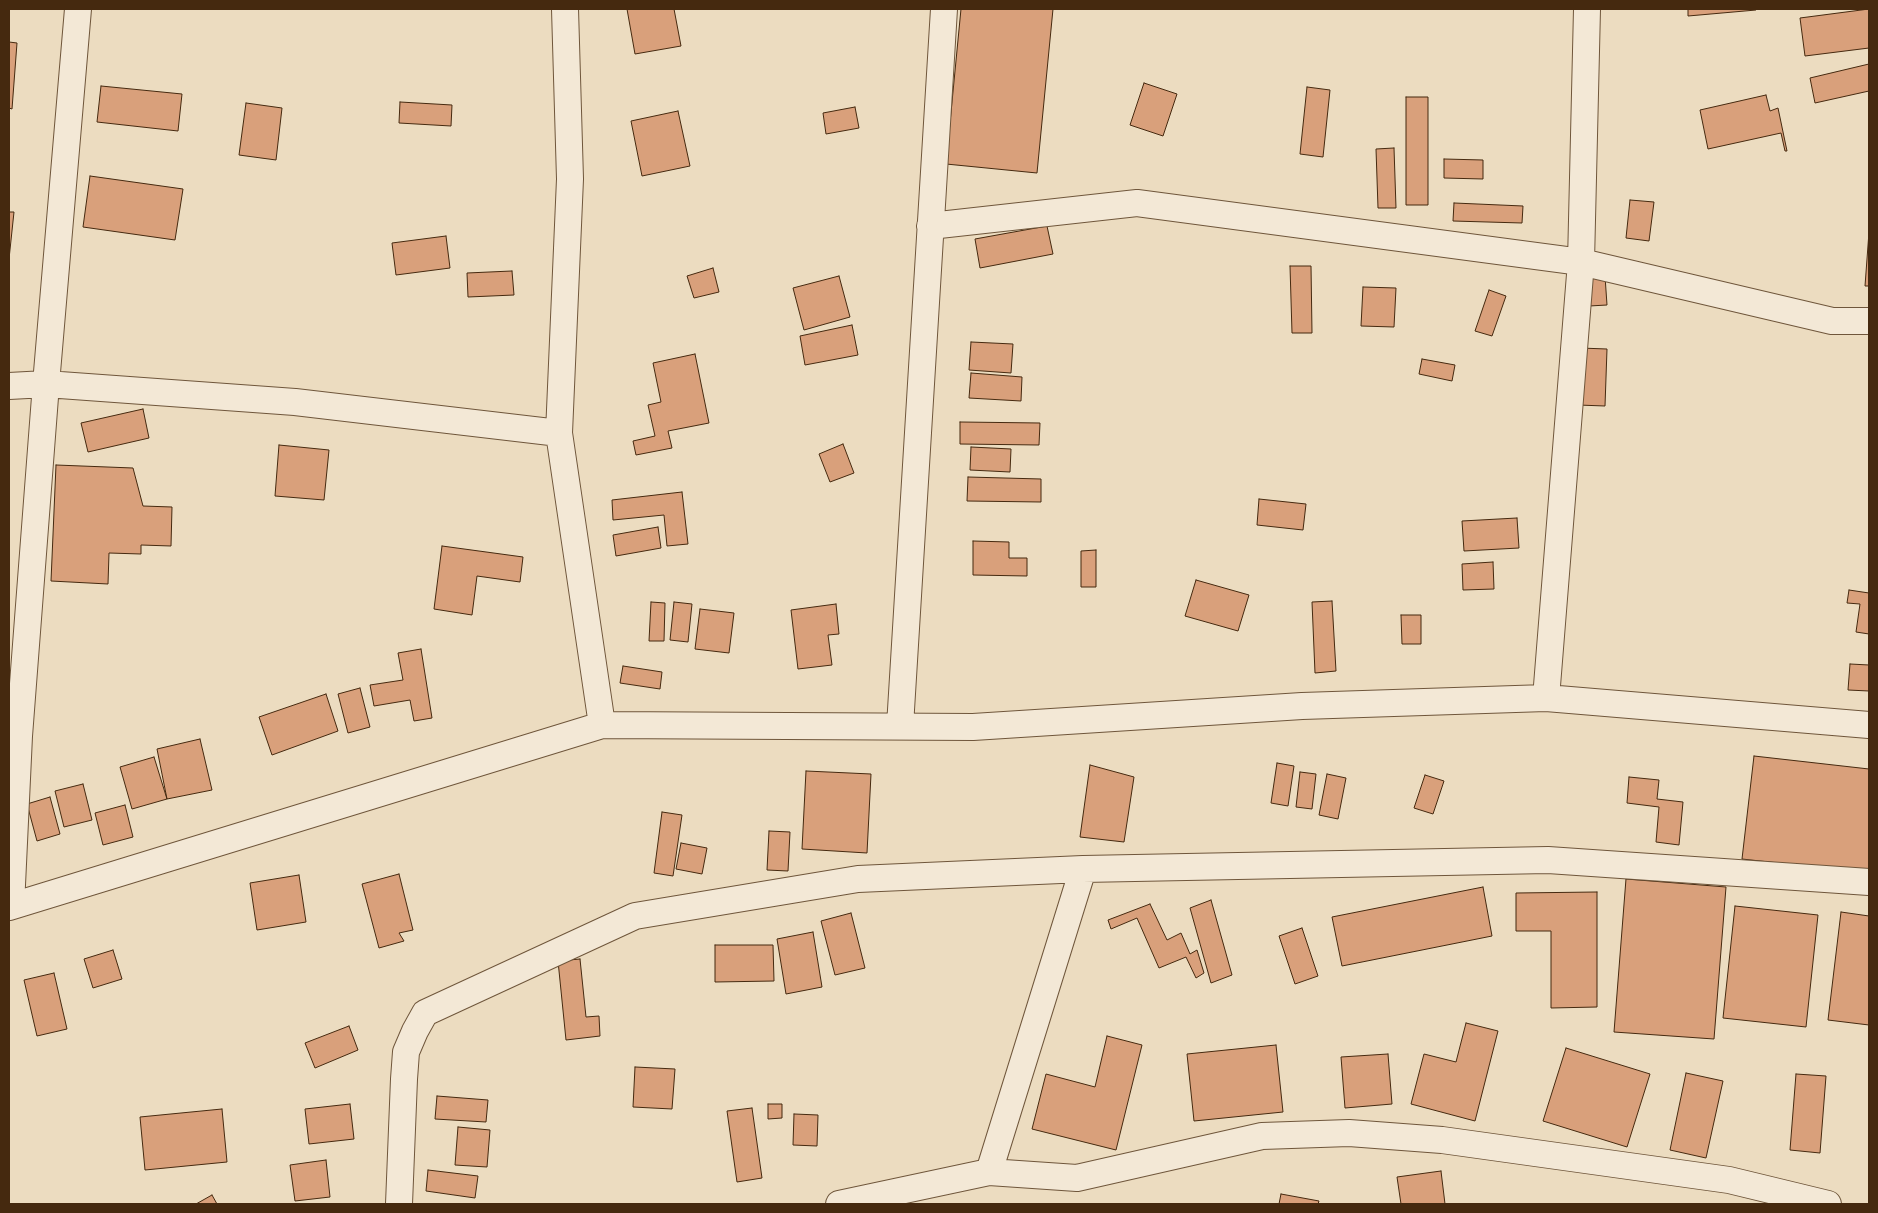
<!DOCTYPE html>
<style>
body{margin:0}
#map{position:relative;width:1878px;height:1213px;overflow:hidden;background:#ecdcc0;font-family:"Gentium Book Plus",serif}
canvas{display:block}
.frame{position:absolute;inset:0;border:10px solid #45290f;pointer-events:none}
</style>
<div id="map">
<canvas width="1878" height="1213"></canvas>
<div class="frame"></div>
</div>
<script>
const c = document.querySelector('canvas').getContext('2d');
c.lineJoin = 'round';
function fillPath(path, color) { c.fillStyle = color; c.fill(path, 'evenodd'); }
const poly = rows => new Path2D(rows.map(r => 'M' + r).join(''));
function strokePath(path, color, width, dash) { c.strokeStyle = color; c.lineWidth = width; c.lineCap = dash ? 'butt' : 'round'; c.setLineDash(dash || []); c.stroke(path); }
const building = poly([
 [627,9,674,9,681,46,635,54,627,9],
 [961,9,1053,9,1037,173,946,164,961,9],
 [1688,9,1756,9,1756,10,1688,16,1688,9],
 [1869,9,1869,48,1805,56,1800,18,1869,9],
 [9,42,17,43,12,109,9,108,9,42],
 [1869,64,1869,91,1815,103,1810,78,1869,64],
 [1144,83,1177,94,1163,136,1130,125,1144,83],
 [101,86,182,94,178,131,97,122,101,86],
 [1307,87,1330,90,1323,157,1300,154,1307,87],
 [1766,95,1770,111,1778,108,1787,151,1785,151,1781,133,1708,149,1700,110,1766,95],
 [1406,97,1428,97,1428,205,1406,205,1406,97],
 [400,102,452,105,451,126,399,123,400,102],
 [246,103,282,108,276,160,239,155,246,103],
 [855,107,859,128,826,134,823,113,855,107],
 [678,111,690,166,642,176,631,121,678,111],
 [1394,148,1396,208,1378,208,1376,149,1394,148],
 [1444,159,1483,160,1483,179,1444,178,1444,159],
 [90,176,183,189,175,240,83,227,90,176],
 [1630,200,1654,202,1649,241,1626,238,1630,200],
 [1454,203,1523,206,1522,223,1453,221,1454,203],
 [9,212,14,212,9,259,9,212],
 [1047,226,1053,254,980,268,975,239,1047,226],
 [1869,232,1869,286,1865,286,1869,232],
 [446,236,450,268,396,275,392,243,446,236],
 [1290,266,1311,266,1312,333,1292,333,1290,266],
 [713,268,719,292,694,298,687,276,713,268],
 [512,271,514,295,468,297,467,273,512,271],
 [839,276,850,317,804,330,793,288,839,276],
 [1605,276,1607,305,1589,306,1587,277,1605,276],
 [1363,287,1396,288,1394,327,1361,326,1363,287],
 [1489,290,1506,296,1492,336,1475,331,1489,290],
 [852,325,858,355,805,365,800,336,852,325],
 [971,342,1013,344,1011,373,969,370,971,342],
 [1580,348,1607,349,1605,406,1578,405,1580,348],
 [695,354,709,423,668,431,672,448,636,455,633,441,655,436,648,405,661,402,653,363,695,354],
 [1422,359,1455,365,1452,381,1419,374,1422,359],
 [971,373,1022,377,1021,401,969,398,971,373],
 [143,409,149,438,88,452,81,423,143,409],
 [960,422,1040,423,1039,445,960,444,960,422],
 [843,444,854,473,830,482,819,454,843,444],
 [279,445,329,450,324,500,275,496,279,445],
 [971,447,1011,449,1010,472,970,470,971,447],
 [56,465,133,468,143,506,172,507,171,546,141,545,141,554,109,553,108,584,51,581,56,465],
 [968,477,1041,479,1041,502,967,501,968,477],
 [682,492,688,544,667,546,664,515,613,520,612,500,682,492],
 [1259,499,1306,504,1303,530,1257,525,1259,499],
 [1517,518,1519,548,1464,551,1462,521,1517,518],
 [658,527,661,548,616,556,613,535,658,527],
 [973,541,1009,542,1009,558,1027,558,1027,576,973,575,973,541],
 [442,546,523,557,520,582,477,576,472,615,434,609,442,546],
 [1096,550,1096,587,1081,587,1081,551,1096,550],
 [1493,562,1494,589,1463,590,1462,564,1493,562],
 [1196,580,1249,595,1238,631,1185,616,1196,580],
 [1849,590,1869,593,1869,634,1856,632,1860,604,1847,603,1849,590],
 [1332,601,1336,671,1315,673,1312,602,1332,601],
 [651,602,665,603,664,641,649,641,651,602],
 [674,602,692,604,688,642,670,640,674,602],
 [836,604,839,634,828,635,832,665,798,669,791,610,836,604],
 [700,609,734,613,729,653,695,649,700,609],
 [1401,615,1421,615,1421,644,1402,644,1401,615],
 [421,649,432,718,414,721,410,700,374,706,370,685,403,680,398,653,421,649],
 [1850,664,1869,665,1869,691,1848,690,1850,664],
 [623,666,662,672,660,689,620,683,623,666],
 [360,688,370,727,348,733,338,694,360,688],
 [326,694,338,731,272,755,259,717,326,694],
 [200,739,212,790,167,799,157,749,200,739],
 [1754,756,1869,769,1869,873,1742,859,1754,756],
 [154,757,167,799,132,809,120,767,154,757],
 [1277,763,1294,766,1288,806,1271,803,1277,763],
 [1090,765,1134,777,1124,842,1080,837,1090,765],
 [806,771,871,774,867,853,802,849,806,771],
 [1300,772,1316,774,1312,809,1296,807,1300,772],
 [1327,774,1346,778,1338,819,1319,815,1327,774],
 [1425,775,1444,781,1433,814,1414,808,1425,775],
 [1629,777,1659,780,1657,799,1683,802,1679,845,1656,842,1659,807,1627,803,1629,777],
 [83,784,92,820,64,827,55,791,83,784],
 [50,797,60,834,37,841,27,804,50,797],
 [125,805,133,837,103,845,95,813,125,805],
 [662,812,682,815,673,876,654,873,662,812],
 [769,831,790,832,788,871,767,870,769,831],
 [681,843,707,848,702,874,676,869,681,843],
 [399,874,413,930,399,933,404,941,379,948,362,884,399,874],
 [299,875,306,922,257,930,250,883,299,875],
 [1626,879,1726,887,1714,1039,1614,1032,1626,879],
 [1483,887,1492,936,1342,966,1332,917,1483,887],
 [1597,892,1597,1007,1551,1008,1551,931,1516,931,1516,893,1597,892],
 [1211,900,1232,975,1211,983,1190,908,1211,900],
 [1150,904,1167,940,1181,933,1190,954,1197,950,1204,973,1196,978,1186,957,1159,968,1137,918,1111,929,1108,920,1150,904],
 [1735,906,1818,915,1806,1027,1723,1018,1735,906],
 [1841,912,1869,916,1869,1025,1828,1020,1841,912],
 [851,913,865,968,835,975,821,921,851,913],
 [1302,928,1318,976,1295,984,1279,936,1302,928],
 [813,932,822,987,786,994,777,939,813,932],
 [715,945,773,945,774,981,715,982,715,945],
 [113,950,122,979,93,988,84,959,113,950],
 [580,959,586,1017,599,1016,600,1036,566,1040,558,961,580,959],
 [54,973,67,1029,37,1036,24,980,54,973],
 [1466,1023,1498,1031,1475,1121,1411,1104,1424,1054,1456,1062,1466,1023],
 [349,1026,358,1050,315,1068,305,1043,349,1026],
 [1107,1036,1142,1045,1116,1150,1032,1129,1046,1074,1095,1087,1107,1036],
 [1276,1045,1283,1112,1194,1121,1187,1054,1276,1045],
 [1566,1048,1650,1074,1627,1147,1543,1121,1566,1048],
 [1388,1054,1392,1104,1345,1108,1341,1057,1388,1054],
 [635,1067,675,1069,672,1109,633,1107,635,1067],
 [1686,1073,1723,1081,1706,1158,1670,1150,1686,1073],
 [1796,1074,1826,1076,1820,1153,1790,1150,1796,1074],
 [437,1096,488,1100,486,1122,435,1119,437,1096],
 [350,1104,354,1139,309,1144,305,1109,350,1104],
 [768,1104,782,1104,782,1118,768,1119,768,1104],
 [752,1108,762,1178,737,1182,727,1111,752,1108],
 [222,1109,227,1162,145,1170,140,1117,222,1109],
 [794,1114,818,1115,817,1146,793,1145,794,1114],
 [458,1127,490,1130,487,1167,455,1165,458,1127],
 [326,1160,330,1197,295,1201,290,1165,326,1160],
 [428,1170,478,1176,475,1198,426,1191,428,1170],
 [1441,1171,1445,1204,1401,1204,1397,1177,1441,1171],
 [1281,1194,1319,1201,1318,1204,1279,1204,1281,1194],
 [212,1195,217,1204,196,1204,212,1195]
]);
const street = poly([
 [565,9,570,179,559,433,602,725],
 [930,226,1137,203,1581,262,1832,321,1869,321],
 [9,386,46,384,295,402,559,433],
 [1546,698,1581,262,1587,9],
 [900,726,944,9],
 [11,906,19,736,46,384,78,9],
 [9,907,602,725,973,727,1302,706,1546,698,1869,725],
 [989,1172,1083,869],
 [399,1204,404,1079,406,1052,415,1031,425,1013,635,916,858,879,1083,869,1548,860,1869,882],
 [839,1204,989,1172,1077,1178,1262,1136,1349,1133,1442,1140,1729,1180,1828,1204]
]);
fillPath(building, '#d9a07b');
strokePath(building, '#45290f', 1);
strokePath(street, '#6f563b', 28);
strokePath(street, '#f3e8d6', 26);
</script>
